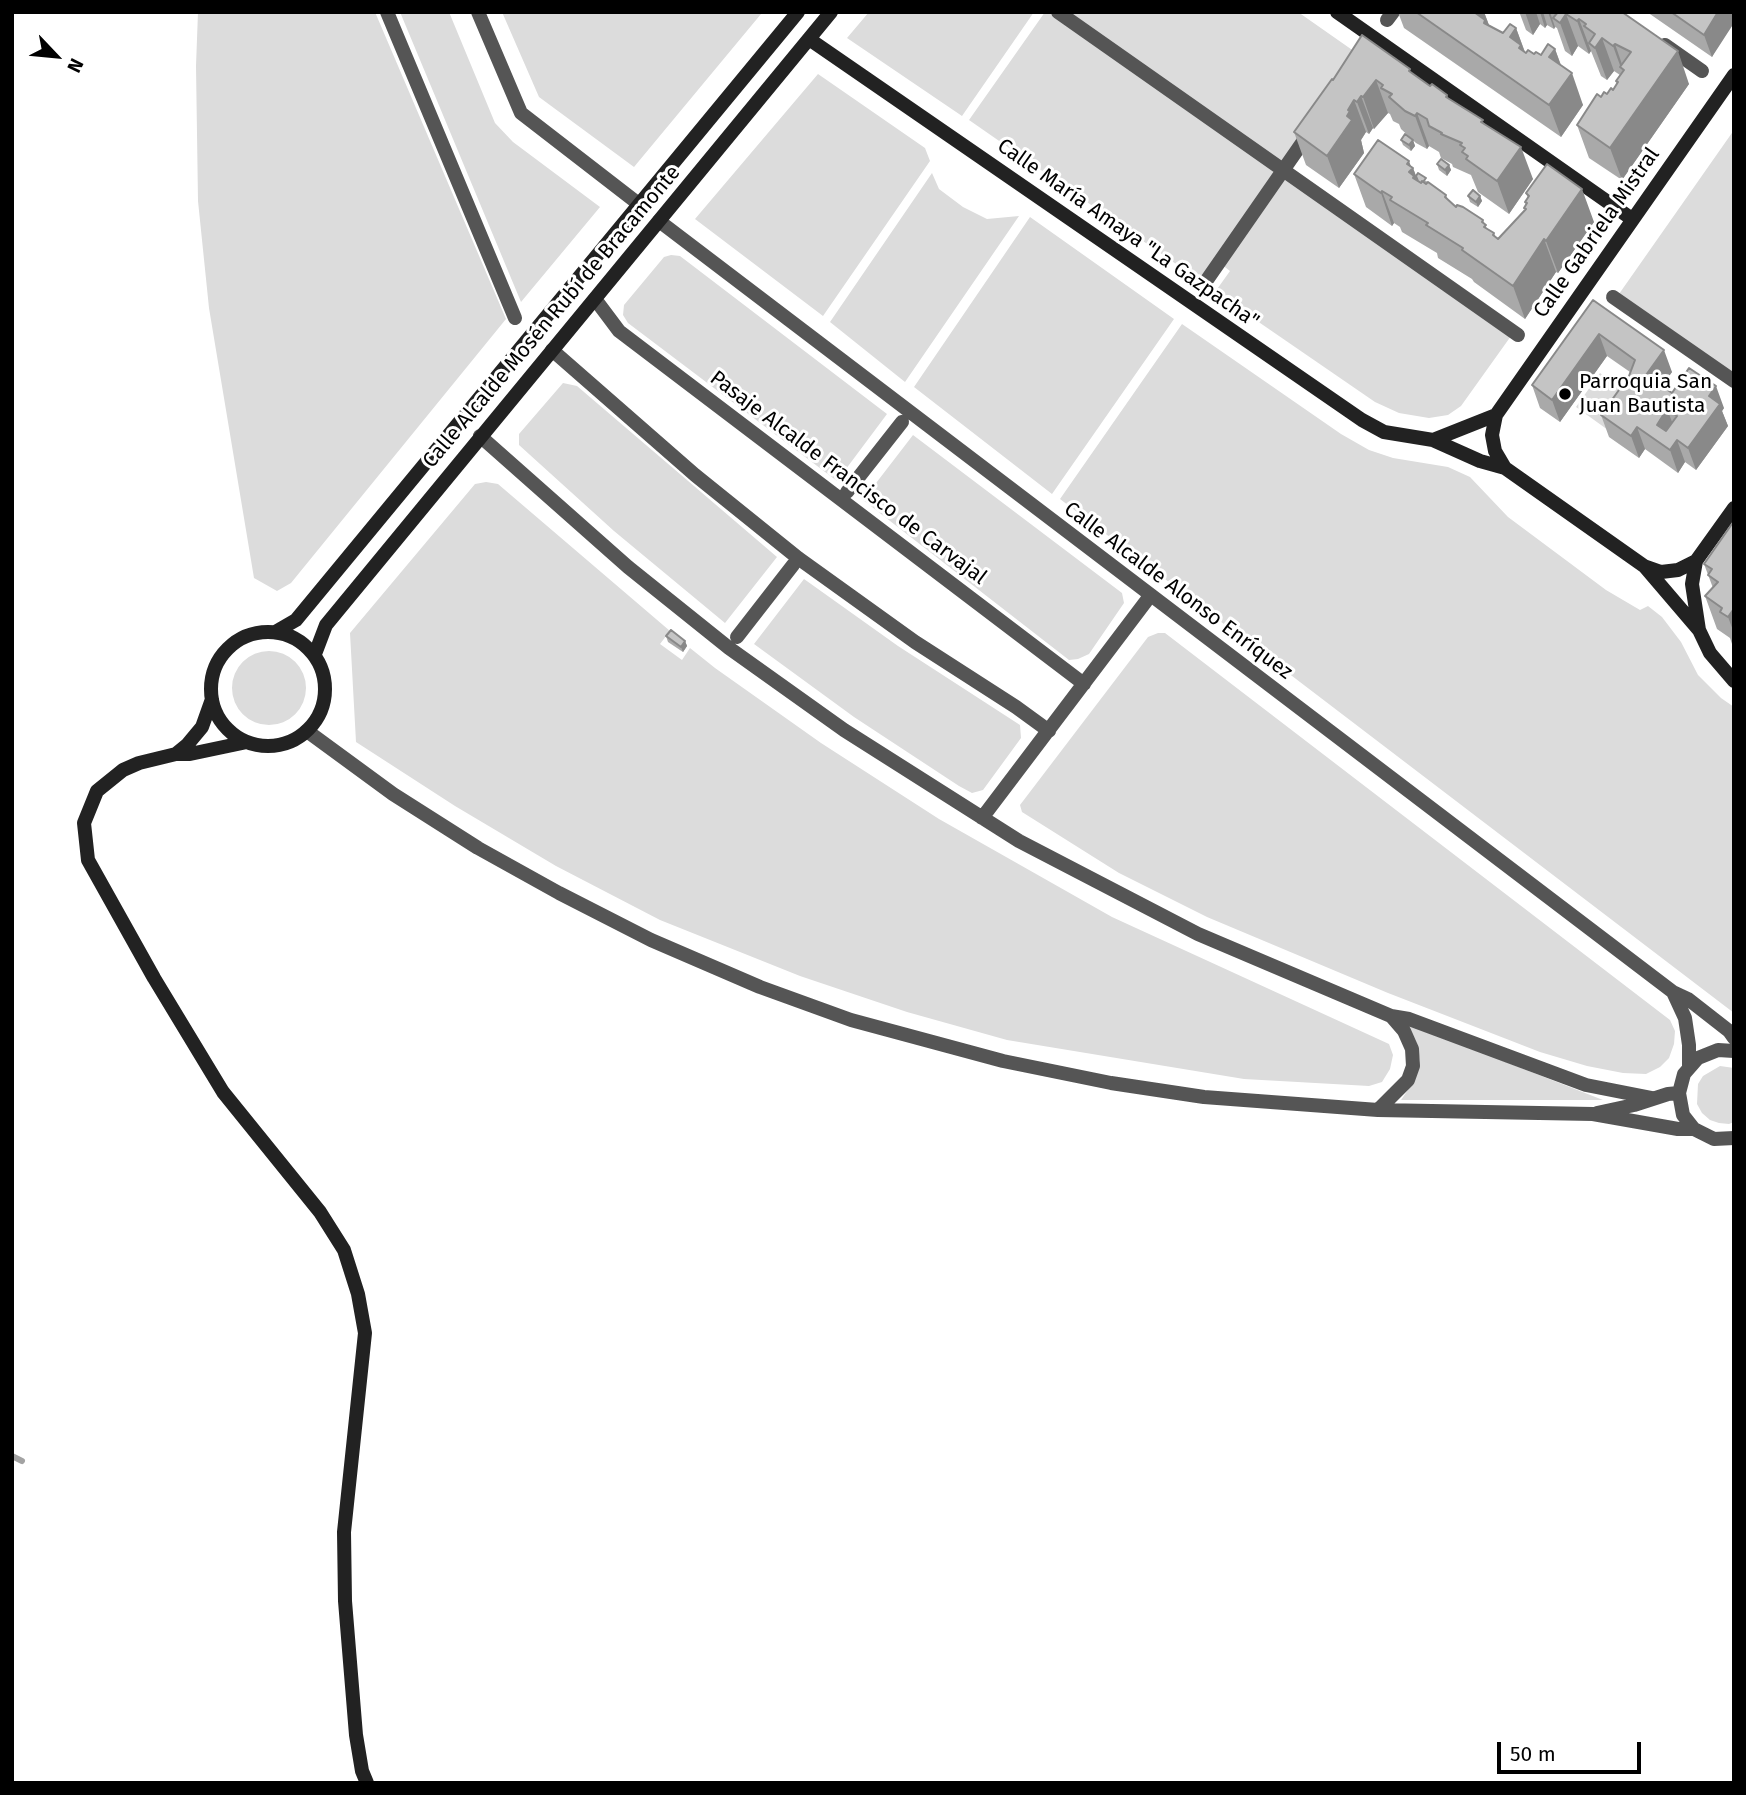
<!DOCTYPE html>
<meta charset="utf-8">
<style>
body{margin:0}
#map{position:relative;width:1746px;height:1795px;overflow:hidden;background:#fff;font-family:"Fira Sans",sans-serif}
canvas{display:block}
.frame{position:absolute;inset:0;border:14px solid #000;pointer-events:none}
.north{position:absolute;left:21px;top:21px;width:70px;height:70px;-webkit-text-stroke:5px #fff;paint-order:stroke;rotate:116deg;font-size:19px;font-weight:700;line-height:28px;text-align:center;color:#000}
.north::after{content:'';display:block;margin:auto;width:24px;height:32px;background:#000;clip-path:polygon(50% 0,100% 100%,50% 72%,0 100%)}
.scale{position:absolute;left:1497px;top:1742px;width:144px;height:32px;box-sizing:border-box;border:4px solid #000;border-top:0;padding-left:9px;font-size:21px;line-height:24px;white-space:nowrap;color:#000;-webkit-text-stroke:5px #fff;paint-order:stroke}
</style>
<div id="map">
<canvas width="1746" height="1795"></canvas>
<div class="frame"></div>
<div class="north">N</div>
<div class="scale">50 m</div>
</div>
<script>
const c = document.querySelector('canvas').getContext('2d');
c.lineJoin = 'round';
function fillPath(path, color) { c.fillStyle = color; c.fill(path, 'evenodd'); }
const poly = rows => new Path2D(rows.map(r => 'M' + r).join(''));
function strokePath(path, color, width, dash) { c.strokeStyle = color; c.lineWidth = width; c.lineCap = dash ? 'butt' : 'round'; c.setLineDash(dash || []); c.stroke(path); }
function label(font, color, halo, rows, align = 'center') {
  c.font = font + ' "Fira Sans",sans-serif'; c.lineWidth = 6; c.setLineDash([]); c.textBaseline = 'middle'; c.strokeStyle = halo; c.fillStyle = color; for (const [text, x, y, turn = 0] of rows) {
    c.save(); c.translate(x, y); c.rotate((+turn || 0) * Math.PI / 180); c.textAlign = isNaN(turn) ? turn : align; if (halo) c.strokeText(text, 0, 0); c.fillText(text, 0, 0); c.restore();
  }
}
const green = poly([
 [198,12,375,12,506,319,291,583,277,591,254,578,209,308,198,201,196,66],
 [400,12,449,12,495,123,513,142,600,207,521,302],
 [502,12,761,12,761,14,634,167,539,97],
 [869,12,1034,12,962,116,847,38],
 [1045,12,1050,12,1271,167,1275,173,1199,280,969,120],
 [1065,12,1298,12,1358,54,1282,164],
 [818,74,925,148,930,161,823,316,695,219],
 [1734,130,1734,374,1619,294],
 [932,173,939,189,963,207,987,219,1019,216,905,382,830,322],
 [1284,177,1511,336,1461,406,1448,415,1429,418,1399,413,1375,402,1215,292,1230,271,1221,264],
 [1030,217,1174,319,1052,494,914,387],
 [671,255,680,256,887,414,837,481,628,323,623,315,624,305,664,257],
 [1182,324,1341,434,1369,450,1393,458,1448,467,1470,477,1508,517,1606,590,1640,610,1648,606,1662,617,1681,642,1698,675,1721,698,1734,707,1734,1013,1060,499],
 [1600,373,1632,396,1608,430,1576,407],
 [563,383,577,386,777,557,725,623,614,531,519,445,519,434],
 [913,435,1122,593,1124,603,1089,654,1078,659,1069,660,863,500],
 [486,482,498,484,670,631,660,644,682,660,690,648,715,668,821,743,939,819,1112,917,1389,1044,1393,1055,1390,1069,1382,1082,1369,1086,1244,1079,1007,1040,907,1012,800,976,660,920,556,866,455,806,356,742,350,633,475,484],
 [804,579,898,646,1020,725,1021,738,983,790,972,793,959,786,854,717,754,644],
 [1158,633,1165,633,1670,1020,1675,1031,1674,1044,1669,1058,1660,1067,1646,1074,1623,1073,1587,1066,1540,1052,1388,993,1207,917,1119,873,1022,812,1020,805,1148,637],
 '232 688a37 37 0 1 1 74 0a37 37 0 1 1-74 0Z',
 [1406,1023,1603,1100,1401,1100,1414,1081,1420,1061,1416,1041],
 [1720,1066,1734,1068,1734,1122,1729,1124,1719,1123,1710,1120,1702,1113,1697,1104,1698,1084,1703,1076]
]);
const stream = poly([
 [12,1456,22,1461]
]);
const street = poly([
 [387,12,515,318],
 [478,12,521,113,640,205],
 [1058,12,1518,335],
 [1387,20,1393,12],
 [1665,45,1702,71],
 [659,221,1673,992,1688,999,1729,1031,1734,1038],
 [1202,287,1309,133],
 [1613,297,1734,381],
 [595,299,619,331,1084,684],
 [552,350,695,475,798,558,915,642,1016,707,1049,731],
 [480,436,628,567,729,648,844,730,1019,841,1198,934,1391,1016,1409,1019,1586,1085,1652,1098],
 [847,492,902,422],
 [737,637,793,565],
 [307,731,393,794,478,848,559,893,651,940,760,987,851,1020,1003,1061,1111,1083,1204,1097,1378,1110,1593,1114,1678,1129,1694,1129],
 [982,818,1150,596],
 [1673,992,1685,1018,1689,1045,1689,1066],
 [1734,1051,1718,1050,1698,1058,1684,1074,1679,1093,1683,1115,1694,1129,1714,1139,1734,1138],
 [1378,1110,1408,1080,1413,1066,1412,1049,1404,1031,1391,1016],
 [1597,1113,1634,1105,1668,1094,1679,1093]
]);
const secondary = poly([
 [1337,12,1632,219],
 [809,39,1362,420,1384,432,1433,440,1480,461,1505,468],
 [1734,75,1496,415,1492,435,1495,451,1505,468,1644,566,1661,572,1678,570,1696,561,1734,508],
 [1433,440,1496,415],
 [1696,561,1692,584,1699,630,1710,653,1734,681],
 [1645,567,1698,629],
 [277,631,296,620,798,12],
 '211 689a57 57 0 1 1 114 0a57 57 0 1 1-114 0Z',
 [315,654,326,625,831,12],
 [247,742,190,754,176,754,139,763,123,770,97,791,84,823,88,860,154,978,223,1092,320,1212,344,1250,358,1294,365,1333,344,1532,345,1601,356,1735,362,1771,367,1783],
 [176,754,187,745,202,727,212,699]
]);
const wall = poly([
 [1398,12,1484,12,1489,25,1503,33,1516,28,1525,52,1534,54,1541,55,1555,49,1561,65,1583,105,1561,137,1404,28],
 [1518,12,1622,12,1689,84,1622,180,1589,158,1577,125,1601,97,1613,90,1617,84,1616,81,1620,75,1614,71,1607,80,1601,76,1591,51,1589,54,1578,46,1572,56,1565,51,1557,28,1555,27,1554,29,1547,25,1545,28,1540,24,1533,35,1526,30,1520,14],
 [1647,12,1734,12,1712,57],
 [1411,73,1430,86,1447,95,1448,98,1484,123,1533,179,1509,214,1478,192,1471,175,1453,167,1452,164,1441,158,1439,152,1429,146,1427,149,1416,143,1401,129,1399,124,1393,121,1390,114,1388,113,1374,129,1373,128,1369,134,1366,132,1361,140,1364,153,1339,188,1306,165,1294,132,1333,80],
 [1401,140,1413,140,1415,146,1411,151,1403,145],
 [1437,164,1449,165,1451,170,1447,176,1439,170],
 [1411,166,1413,168,1416,176,1428,182,1446,195,1448,200,1456,207,1483,220,1487,229,1494,233,1496,238,1498,239,1525,210,1524,208,1526,204,1525,202,1528,198,1526,193,1594,222,1558,273,1556,272,1525,319,1474,282,1472,279,1438,258,1437,253,1402,232,1400,227,1394,223,1392,226,1366,207,1354,174],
 [1468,196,1480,196,1482,201,1478,207,1470,202],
 [1593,300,1672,372,1662,386,1672,393,1724,408,1722,411,1728,426,1696,470,1685,462,1678,473,1645,449,1639,458,1609,437,1601,415,1629,376,1630,372,1607,356,1560,422,1540,408,1532,385],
 [1734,521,1734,645,1732,644,1730,638,1717,629,1705,596,1713,588,1704,564],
 [666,636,685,641,687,646,683,652,668,642]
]);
const shadedWall = poly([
 [1474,12,1484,12,1493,36],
 [1525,12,1536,12,1540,24,1533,35],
 [1540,12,1543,12,1547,25,1545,28],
 [1548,12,1550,12,1555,27,1554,29],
 [1718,12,1734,12,1734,23,1712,57,1704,35],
 [1566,14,1578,46,1572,56,1560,23],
 [1579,19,1591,51,1589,54,1577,21],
 [1516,28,1528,61,1510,37],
 [1602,38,1614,71,1607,80,1595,48],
 [1615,44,1626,76,1624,70,1621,68,1613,46],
 [1555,49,1566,80,1572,73,1583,105,1561,137,1549,105,1549,57],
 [1678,51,1689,84,1622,180,1610,148],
 [1376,80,1388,113,1374,129,1363,97],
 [1361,96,1373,128,1369,134,1357,102],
 [1354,100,1366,132,1361,140,1364,153,1339,188,1327,156,1347,116,1348,110],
 [1417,113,1429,146,1427,149,1415,116],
 [1413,140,1415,146,1411,151,1409,145],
 [1521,147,1533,179,1509,214,1497,181],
 [1409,161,1412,169,1413,168,1425,200,1409,172,1407,164],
 [1449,165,1451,170,1447,176,1445,170],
 [1582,189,1594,222,1558,273,1546,241],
 [1382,191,1394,223,1392,226,1381,193],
 [1480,196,1482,201,1478,207,1476,202],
 [1544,239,1556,272,1525,319,1513,286],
 [1599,334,1607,356,1560,422,1552,400],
 [1664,350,1672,372,1654,397,1646,375],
 [1716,386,1724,408,1722,411,1728,426,1696,470,1688,448,1709,396],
 [1667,409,1676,432,1665,447,1657,425],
 [1637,427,1645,449,1639,458,1631,436],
 [1677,440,1685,462,1678,473,1670,450],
 [1733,610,1734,612,1734,633,1728,617],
 [685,641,687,646,683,652,681,647]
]);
const building = poly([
 [1416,12,1474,12,1485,20,1484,23,1503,33,1510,24,1516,28,1510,37,1521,45,1519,48,1526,53,1528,50,1534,54,1536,52,1541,55,1548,44,1555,49,1549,57,1572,73,1549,105,1416,12],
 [1558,12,1622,12,1678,51,1610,148,1577,125,1597,94,1601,97,1604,92,1607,94,1611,88,1613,90,1618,82,1616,81,1624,70,1620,67,1631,52,1615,44,1613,46,1602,38,1595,48,1589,43,1595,34,1584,26,1586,24,1579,19,1577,21,1566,14,1560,23,1553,18,1558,12],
 [1671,12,1718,12,1704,35,1671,12],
 [1362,35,1410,69,1409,71,1430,86,1432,84,1447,95,1446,97,1483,120,1481,122,1521,147,1497,181,1466,159,1468,156,1462,152,1465,148,1460,145,1462,143,1441,134,1442,133,1429,126,1427,119,1417,113,1415,116,1405,111,1389,97,1392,94,1381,88,1383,85,1376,80,1363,97,1361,96,1357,102,1354,100,1348,110,1350,111,1347,116,1352,120,1327,156,1294,132,1332,79,1333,80,1362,35],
 [1405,134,1413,140,1409,145,1401,140,1405,134],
 [1378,140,1409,161,1407,164,1413,168,1409,172,1414,176,1413,178,1421,183,1422,181,1426,184,1428,182,1446,195,1445,197,1456,207,1457,205,1463,207,1483,220,1482,222,1486,225,1484,227,1494,233,1493,235,1498,239,1526,209,1524,208,1527,203,1525,202,1529,196,1526,193,1547,164,1582,189,1546,241,1544,239,1513,286,1462,250,1463,248,1426,225,1428,223,1390,200,1392,197,1382,191,1381,193,1354,174,1378,140],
 [1441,159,1449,165,1445,170,1437,164,1441,159],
 [1418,173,1426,178,1423,182,1422,181,1421,183,1418,181,1416,176,1418,173],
 [1473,190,1480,196,1476,202,1468,196,1473,190],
 [1593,300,1664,350,1646,375,1672,393,1689,368,1716,386,1709,396,1720,404,1688,448,1677,440,1670,450,1637,427,1631,436,1601,415,1629,376,1635,360,1599,334,1552,400,1532,385,1593,300],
 [1667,409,1677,416,1666,431,1657,425,1667,409],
 [1734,521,1734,610,1733,610,1728,617,1720,612,1722,608,1705,596,1718,582,1708,575,1712,569,1704,564,1734,521],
 [671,630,685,641,681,647,666,636,671,630]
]);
const markers = [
 [1565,394,7,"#000"]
];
const streetNames = [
 ["Calle Gabriela Mistral",1597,233,-55],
 ["Calle María Amaya \"La Gazpacha\"",1128,234,35],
 ["Calle Alcalde Mosén Rubí de Bracamonte",552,317,-50],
 ["Pasaje Alcalde Francisco de Carvajal",848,478,37],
 ["Calle Alcalde Alonso Enríquez",1178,591,37]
];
const poiNames = [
 ["Parroquia San",1579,382],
 ["Juan Bautista",1579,406]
];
fillPath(green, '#dcdcdc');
strokePath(stream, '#a3a3a3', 6);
strokePath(street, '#555', 14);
strokePath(secondary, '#222', 14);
fillPath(wall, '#a9a9a9');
fillPath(shadedWall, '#898989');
fillPath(building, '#c4c4c4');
strokePath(building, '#898989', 2);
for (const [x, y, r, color] of markers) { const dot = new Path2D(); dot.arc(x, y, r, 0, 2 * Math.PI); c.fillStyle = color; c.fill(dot); strokePath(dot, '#fff', 2.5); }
label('21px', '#000', '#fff', streetNames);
label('21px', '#000', '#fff', poiNames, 'left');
</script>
